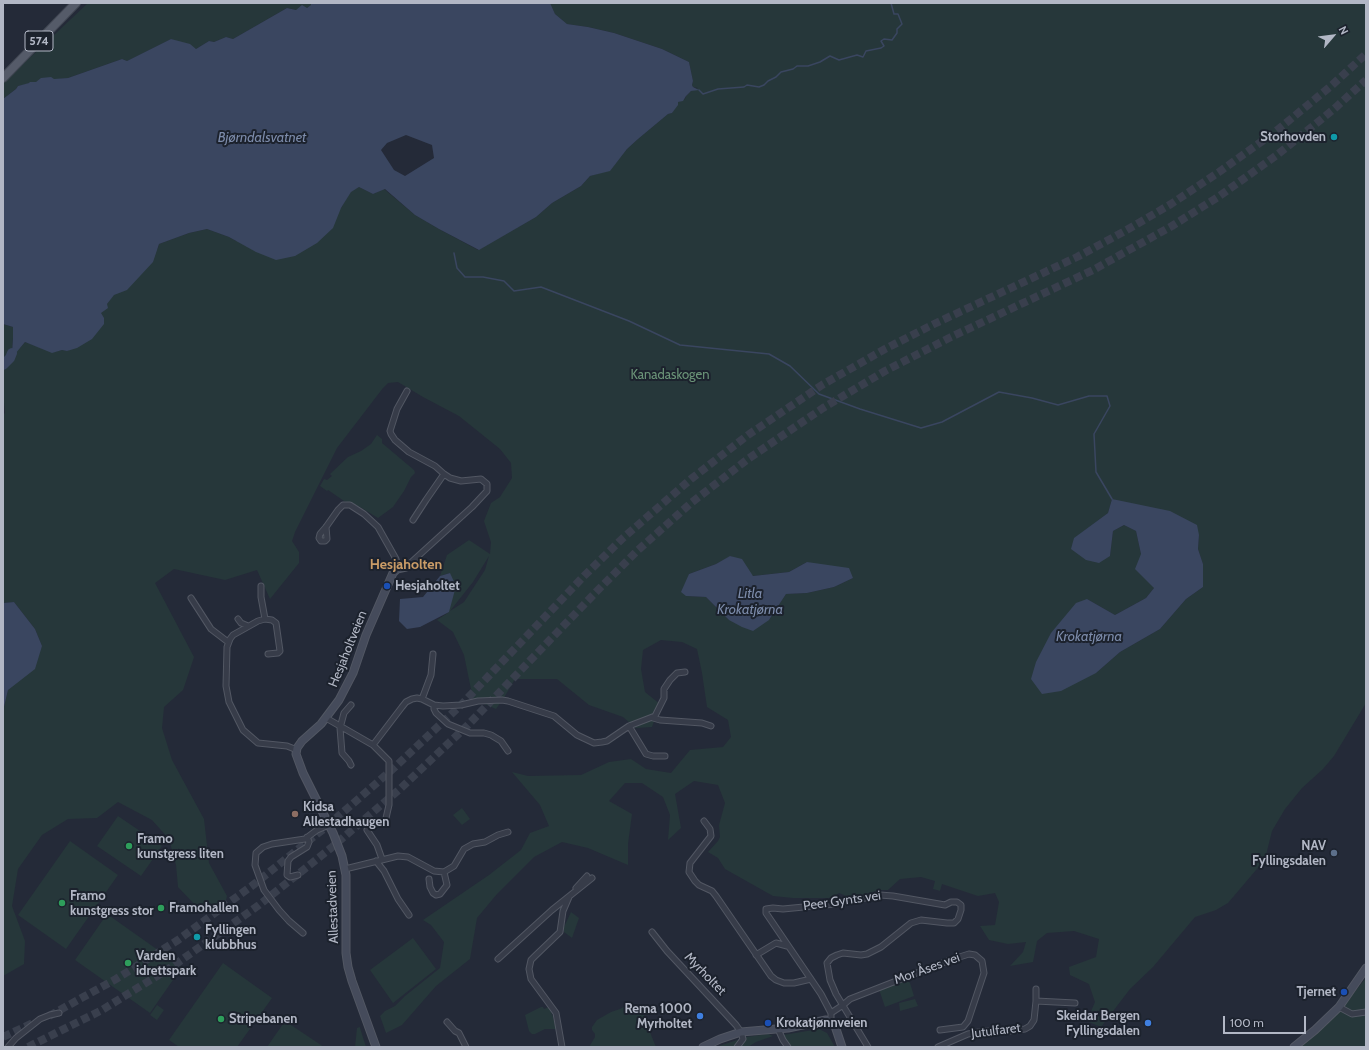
<!DOCTYPE html>
<meta charset="utf-8">
<style>
body{margin:0}
#map{position:relative;width:1369px;height:1050px;overflow:hidden;background:#242a38;font-family:Cabin,sans-serif}
canvas{display:block}
.frame{position:absolute;inset:0;border:4px solid #b2b7c5;pointer-events:none}
.north{position:absolute;left:1313px;top:16px;width:40px;height:40px;-webkit-text-stroke:3px #1c222d;paint-order:stroke;rotate:62deg;font-size:11px;font-weight:700;line-height:16px;text-align:center;color:#b2b7c5}
.north::after{content:'';display:block;margin:auto;width:14px;height:18px;background:#b2b7c5;clip-path:polygon(50% 0,100% 100%,50% 72%,0 100%)}
.scale{position:absolute;left:1223px;top:1016px;width:83px;height:18px;box-sizing:border-box;border:2px solid #b2b7c5;border-top:0;padding-left:5px;font-size:12px;line-height:14px;white-space:nowrap;color:#b2b7c5;-webkit-text-stroke:3px #1c222d;paint-order:stroke}
</style>
<div id="map">
<canvas width="1369" height="1050"></canvas>
<div class="frame"></div>
<div class="north">N</div>
<div class="scale">100 m</div>
</div>
<script>
const c = document.querySelector('canvas').getContext('2d');
c.lineJoin = 'round';
function fillPath(path, color) { c.fillStyle = color; c.fill(path, 'evenodd'); }
const poly = rows => new Path2D(rows.map(r => 'M' + r).join(''));
function strokePath(path, color, width, dash) { c.strokeStyle = color; c.lineWidth = width; c.lineCap = dash ? 'butt' : 'round'; c.setLineDash(dash || []); c.stroke(path); }
function label(font, color, halo, rows, align = 'center') {
  c.font = font + ' Cabin,sans-serif'; c.lineWidth = 4; c.setLineDash([]); c.textBaseline = 'middle'; c.strokeStyle = halo; c.fillStyle = color; for (const [text, x, y, turn = 0] of rows) {
    c.save(); c.translate(x, y); c.rotate((+turn || 0) * Math.PI / 180); c.textAlign = isNaN(turn) ? turn : align; if (halo) c.strokeText(text, 0, 0); c.fillText(text, 0, 0); c.restore();
  }
}
const green = poly([
 [88,3,311,3,312,5,307,8,296,10,287,8,233,39,226,37,214,42,209,41,196,49,171,39,127,61,122,59,68,78,36,82,18,86,16,89,3,99,3,83],
 [545,3,1366,3,1366,703,1334,756,1323,769,1302,788,1285,809,1272,831,1266,855,1262,863,1228,903,1216,910,1195,917,1153,967,1130,989,1101,1027,1084,1020,1089,1016,1095,1002,1089,984,1070,975,1069,967,1096,957,1099,939,1074,931,1047,933,1037,941,1033,962,1010,966,1023,952,1026,942,1008,944,989,940,980,926,995,925,999,902,995,893,978,896,942,884,940,891,937,890,933,889,935,881,921,877,900,879,888,890,880,890,851,898,839,893,832,898,793,898,773,896,725,869,718,858,708,852,718,841,720,837,719,825,725,803,718,785,694,781,675,794,681,828,668,840,670,815,663,797,642,783,625,783,609,801,632,814,628,844,628,865,588,848,562,842,534,857,497,894,477,918,470,959,436,986,402,1025,386,1033,380,1016,385,1011,395,1006,405,996,440,968,444,942,431,925,423,920,489,875,521,850,530,833,549,826,540,805,512,772,528,776,581,775,609,762,631,759,646,769,671,773,690,750,723,747,731,737,728,720,707,707,702,673,697,649,682,642,661,640,643,650,641,669,645,692,660,704,652,727,636,728,623,717,589,705,557,679,515,679,505,696,496,709,473,699,464,655,453,632,437,620,449,612,450,573,440,576,447,555,469,540,490,554,491,542,484,521,491,503,500,497,512,478,511,463,500,449,459,416,423,397,398,382,388,383,383,388,337,448,295,532,292,541,299,552,299,563,270,599,257,570,225,580,174,569,155,583,194,657,183,690,164,707,162,728,172,760,204,819,209,863,227,896,224,909,213,915,198,908,178,887,176,865,169,839,152,820,118,802,97,818,68,819,42,835,18,869,12,906,25,941,24,964,3,976,3,711,8,690,42,646,35,629,14,602,3,603,3,415,5,413,3,393,3,324,13,327,13,338,12,351,20,348,25,342,53,352,62,350,68,351,101,313,115,292,158,248,159,244,189,233,207,229,229,237,236,241,341,208,351,191,359,187,373,194,384,189,415,215,439,229,478,250,536,217,552,203,581,186,590,176,610,170,627,149,638,139,668,114,672,113,678,102,685,99,686,96,691,91,698,88,693,87,692,85,693,81,689,62,662,49,614,33,588,27,567,24,555,14,552,8],
 [1112,499,1199,535,1198,549,1203,564,1203,587,1186,599,1160,629,1120,652,1096,673,1087,599,1115,615,1146,598,1154,588,1141,554,1136,531,1124,525,1113,531,1110,556,1075,538,1108,513],
 [489,556,485,570,464,602,450,611,473,582],
 [731,556,753,576,789,572,807,562,853,578,834,587,807,593,786,594,769,620,729,620,706,597,686,596,689,574,716,564],
 [377,435,382,439,382,443,414,470,415,473,411,477,404,491,393,507,378,518,360,507,344,501,328,490,327,491,320,486,324,479,327,480,332,476,330,474,348,457,361,451,371,444],
 [462,808,470,819,462,825,453,815],
 [118,816,162,846,141,876,97,846],
 [70,841,118,875,66,949,18,915],
 [571,912,579,918,572,938,564,932,564,927],
 [107,914,182,967,150,1013,75,960],
 [413,938,436,969,393,1003,370,970],
 [223,963,272,998,237,1047,179,1047,169,1040],
 [1366,978,1366,1047,1298,1047,1336,1014],
 [906,979,910,983,914,996,885,1007,879,989],
 [915,999,918,1006,900,1011,899,1003],
 [632,1002,648,1020,649,1030,656,1047,589,1047,595,1037,595,1034,592,1030,592,1027,597,1020,611,1012,620,1009],
 [157,1005,164,1010,157,1020,150,1015],
 [541,1007,543,1007,544,1009,549,1007,553,1017,556,1029,545,1029,535,1034,532,1034,529,1031,525,1015],
 [285,1021,324,1047,267,1047],
 [360,1027,360,1028,366,1047,355,1047,357,1028],
 [819,1029,827,1033,835,1047,790,1047,783,1035],
 [768,1034,773,1036,756,1042,748,1047,716,1047,746,1037]
]);
const water = poly([
 [311,3,550,3,555,14,567,24,588,27,614,33,662,49,689,62,693,81,692,85,693,87,699,90,691,91,686,96,683,101,678,102,678,105,672,113,668,114,638,139,627,149,610,171,590,176,581,186,552,203,536,217,479,250,439,229,415,215,385,189,373,194,359,187,351,192,341,208,333,228,317,243,295,256,276,260,256,252,229,237,207,229,189,233,159,244,153,262,127,290,114,295,107,304,108,308,101,313,104,318,104,324,92,339,77,348,67,351,62,350,52,353,25,342,15,354,12,353,13,338,13,327,3,324,3,99,16,89,18,86,29,83,30,82,36,82,41,78,51,77,54,79,68,78,122,59,127,61,171,39,190,44,196,49,209,41,214,42,226,37,233,39,287,8,296,10,302,5,307,8,311,5],
 [406,135,432,145,434,158,405,176,394,170,381,150,387,143],
 [1112,499,1170,511,1197,525,1199,535,1198,549,1203,564,1203,587,1186,599,1160,629,1120,652,1096,673,1061,691,1042,694,1031,679,1036,662,1051,633,1076,603,1087,599,1115,615,1146,598,1154,588,1135,569,1141,554,1136,531,1124,525,1113,531,1110,556,1099,563,1086,560,1071,549,1074,538,1108,513],
 [730,556,742,559,753,576,789,572,807,562,849,568,853,578,834,587,807,593,786,594,769,620,753,631,742,627,729,620,706,597,686,596,681,592,689,574,716,564],
 [450,573,456,586,449,612,420,627,407,629,399,621,400,599,423,597,440,576],
 [14,602,35,629,42,646,35,669,8,690,3,711,3,603]
]);
const stream = poly([
 [699,90,703,94,718,89,744,87,747,85,759,87,764,85,768,81,776,77,781,72,793,69,797,66,808,66,820,62,830,56,839,60,857,55,863,57,866,51,881,48,884,46,881,41,884,39,892,40,897,33,897,29,902,24,898,14,894,14,891,3],
 [454,253,457,268,465,277,483,277,504,281,514,291,541,287,629,321,680,345,769,354,790,366,819,394,860,409,921,428,942,422,999,392,1032,398,1058,405,1089,396,1107,396,1110,406,1094,434,1096,472,1112,499]
]);
const river = poly([
 [3,365,10,358,12,353]
]);
const primaryTunnel = poly([
 [49,1016,116,979,178,940,253,885,326,827,395,767,462,704,584,576,623,538,691,479,748,435,822,385,885,349,934,324,1077,257,1125,231,1171,204,1219,172,1275,132,1331,86,1366,54],
 [3,1037,35,1022],
 [28,1047,102,1010,173,966,259,905,331,848,401,788,468,725,598,590,637,551,691,503,748,459,823,408,885,371,951,337,1093,270,1172,226,1218,197,1277,155,1334,109,1366,80]
]);
const minor = poly([
 [407,391,397,409,390,431,391,434,395,440,409,452,435,466,444,474,426,500,413,520],
 [326,527,327,539,325,541,321,541,319,538,320,534,326,527,338,510,343,505,350,505,364,514,378,527,396,559,397,563,397,569],
 [406,567,472,507,487,491,487,484,481,479,461,481,450,478,444,474],
 [261,586,261,597,265,619],
 [191,598,211,629,228,642],
 [238,619,241,623,248,626],
 [268,654,278,653,280,651,276,623,272,620,265,619,258,621,233,635,230,639,227,647,226,686,229,702,243,730,258,743,287,746,297,750],
 [422,699,431,675,433,654],
 [434,705,434,709,436,713,448,724,470,733,484,733,491,735,501,741,508,751],
 [326,718,373,745,402,707,406,702,412,699,417,698,422,699,434,705,443,706,461,705,478,701,502,700,508,701,554,716,577,735,594,743,602,742,607,741,629,726,655,716,664,698,664,689,670,680,677,673,685,672],
 [653,718,660,720,702,723,711,726],
 [629,726,646,754,653,756,665,756],
 [373,745,389,761,389,805,386,818],
 [351,765,349,761,342,753,340,728,344,713,351,705],
 [704,821,710,829,711,836,690,863,689,872,695,881,699,885,712,891,716,896,771,976,776,980,784,983,794,983,811,979],
 [367,830,377,845,382,859],
 [376,861,384,871,398,899,409,915],
 [345,869,398,856,408,857,434,871,444,872,454,866,464,849,473,844,485,842,498,835,508,832],
 [298,875,290,877,287,875,288,861,291,857,307,847,309,842,307,837],
 [429,879,430,887,433,893,436,895,440,894,447,885,444,872],
 [576,888,587,876],
 [652,932,667,951,736,1025,741,1032,743,1039,737,1047],
 [303,933,289,921,279,910,264,890,255,865,256,853,263,847,272,844,305,839,317,830,329,825],
 [756,955,776,943,787,946],
 [498,959,552,910,592,878],
 [1036,1001,1036,989],
 [1339,1007,1352,1014,1366,1012],
 [831,1013,843,1005,850,999,950,960,969,954,975,955,982,961,984,973,968,1021,963,1027,940,1030],
 [447,1022,455,1031,459,1033,466,1047],
 [831,1022,831,1013,821,994,766,913,766,909,773,908,783,909,835,904,880,895,893,896,945,905,951,902,957,902,961,905,961,910,958,919,954,923,947,923,921,920,911,923,881,947,867,954,861,955,843,953,837,955,831,958,827,963,830,980,836,994,868,1047],
 [778,1029,783,1040,788,1047],
 [8,1047,16,1038,40,1019,50,1015,59,1013],
 [562,1047,556,1013,531,979,529,969,531,960,535,956,560,932,563,911,569,897],
 [938,1047,968,1034,985,1031,1009,1031,1025,1029,1030,1026,1034,1020,1036,1001,1075,1003]
]);
const secondary = poly([
 [376,1047,352,981,348,967,346,953,346,875,342,856,333,833,303,773,296,754,297,748,302,741,321,724,339,700,353,673,366,635,393,573,397,569,406,567],
 [703,1047,720,1039,741,1032,788,1028,826,1020,831,1022,835,1026,842,1047],
 [1294,1047,1315,1030,1339,1007,1366,968]
]);
const primary = poly([
 [3,78,76,3]
]);
const markers = [
 [1334,137,4,"#0f9aa8"],
 [387,586,4,"#1a4fb4"],
 [295,814,4,"#8d6e63"],
 [129,846,4,"#2e9e5b"],
 [1334,853,4,"#5c6f8a"],
 [62,903,4,"#2e9e5b"],
 [161,908,4,"#2e9e5b"],
 [197,937,4,"#0f9aa8"],
 [128,963,4,"#2e9e5b"],
 [1344,992,4,"#1a4fb4"],
 [700,1016,4,"#3f7fe0"],
 [221,1019,4,"#2e9e5b"],
 [768,1023,4,"#1a4fb4"],
 [1148,1023,4,"#3f7fe0"]
];
const shields = [
 [39,41,28]
];
const shieldNames = [
 ["574",39,41]
];
const poiNames = [
 ["Storhovden",1326,137,"right"],
 ["Hesjaholtet",395,586],
 ["Kidsa",303,807],
 ["Allestadhaugen",303,822],
 ["Framo",137,839],
 ["kunstgress liten",137,854],
 ["NAV",1326,846,"right"],
 ["Fyllingsdalen",1326,861,"right"],
 ["Framo",70,896],
 ["kunstgress stor",70,911],
 ["Framohallen",169,908],
 ["Fyllingen",205,930],
 ["klubbhus",205,945],
 ["Varden",136,956],
 ["idrettspark",136,971],
 ["Tjernet",1336,992,"right"],
 ["Rema 1000",692,1009,"right"],
 ["Myrholtet",692,1024,"right"],
 ["Skeidar Bergen",1140,1016,"right"],
 ["Fyllingsdalen",1140,1031,"right"],
 ["Stripebanen",229,1019],
 ["Krokatjønnveien",776,1023]
];
const parkNames = [
 ["Kanadaskogen",670,375]
];
const streetNames = [
 ["Hesjaholtveien",348,649,-68],
 ["Peer Gynts vei",842,901,-8],
 ["Allestadveien",333,907,-92],
 ["Mor Åses vei",927,969,-20],
 ["Myrholtet",705,974,46],
 ["Jutulfaret",996,1031,-7]
];
const waterNames = [
 ["Bjørndalsvatnet",262,138],
 ["Litla",750,594],
 ["Krokatjørna",750,610],
 ["Krokatjørna",1089,637]
];
const neighbourhoodNames = [
 ["Hesjaholten",406,565]
];
fillPath(green, '#26373a');
fillPath(water, '#3a4660');
strokePath(stream, '#3a4660', 1.5);
strokePath(river, '#3a4660', 10);
strokePath(primaryTunnel, '#393f4d', 8, [8, 4]);
strokePath(minor, '#525763', 7);
strokePath(secondary, '#525763', 9);
strokePath(primary, '#404652', 10);
strokePath(minor, '#373c49', 5);
strokePath(secondary, '#454b5b', 7);
strokePath(primary, '#555b69', 8);
for (const [x, y, r, color] of markers) { const dot = new Path2D(); dot.arc(x, y, r, 0, 2 * Math.PI); c.fillStyle = color; c.fill(dot); strokePath(dot, '#1c222d', 1.5); }
for (const [x, y, w] of shields) { const box = new Path2D(); box.roundRect(x - w / 2, y - 10, w, 20, 3); c.fillStyle = '#1c222d'; c.fill(box); strokePath(box, '#b2b7c5', 1); }
label('bold 12px', '#b2b7c5', null, shieldNames);
label('bold 13px', '#b2b7c5', '#1c222d', poiNames, 'left');
label('13px', '#6b9478', '#1c222d', parkNames);
label('13px', '#b2b7c5', '#1c222d', streetNames);
label('italic 14px', '#7c8baa', '#1c222d', waterNames);
label('bold 14px', '#ca9c67', '#1c222d', neighbourhoodNames);
</script>
